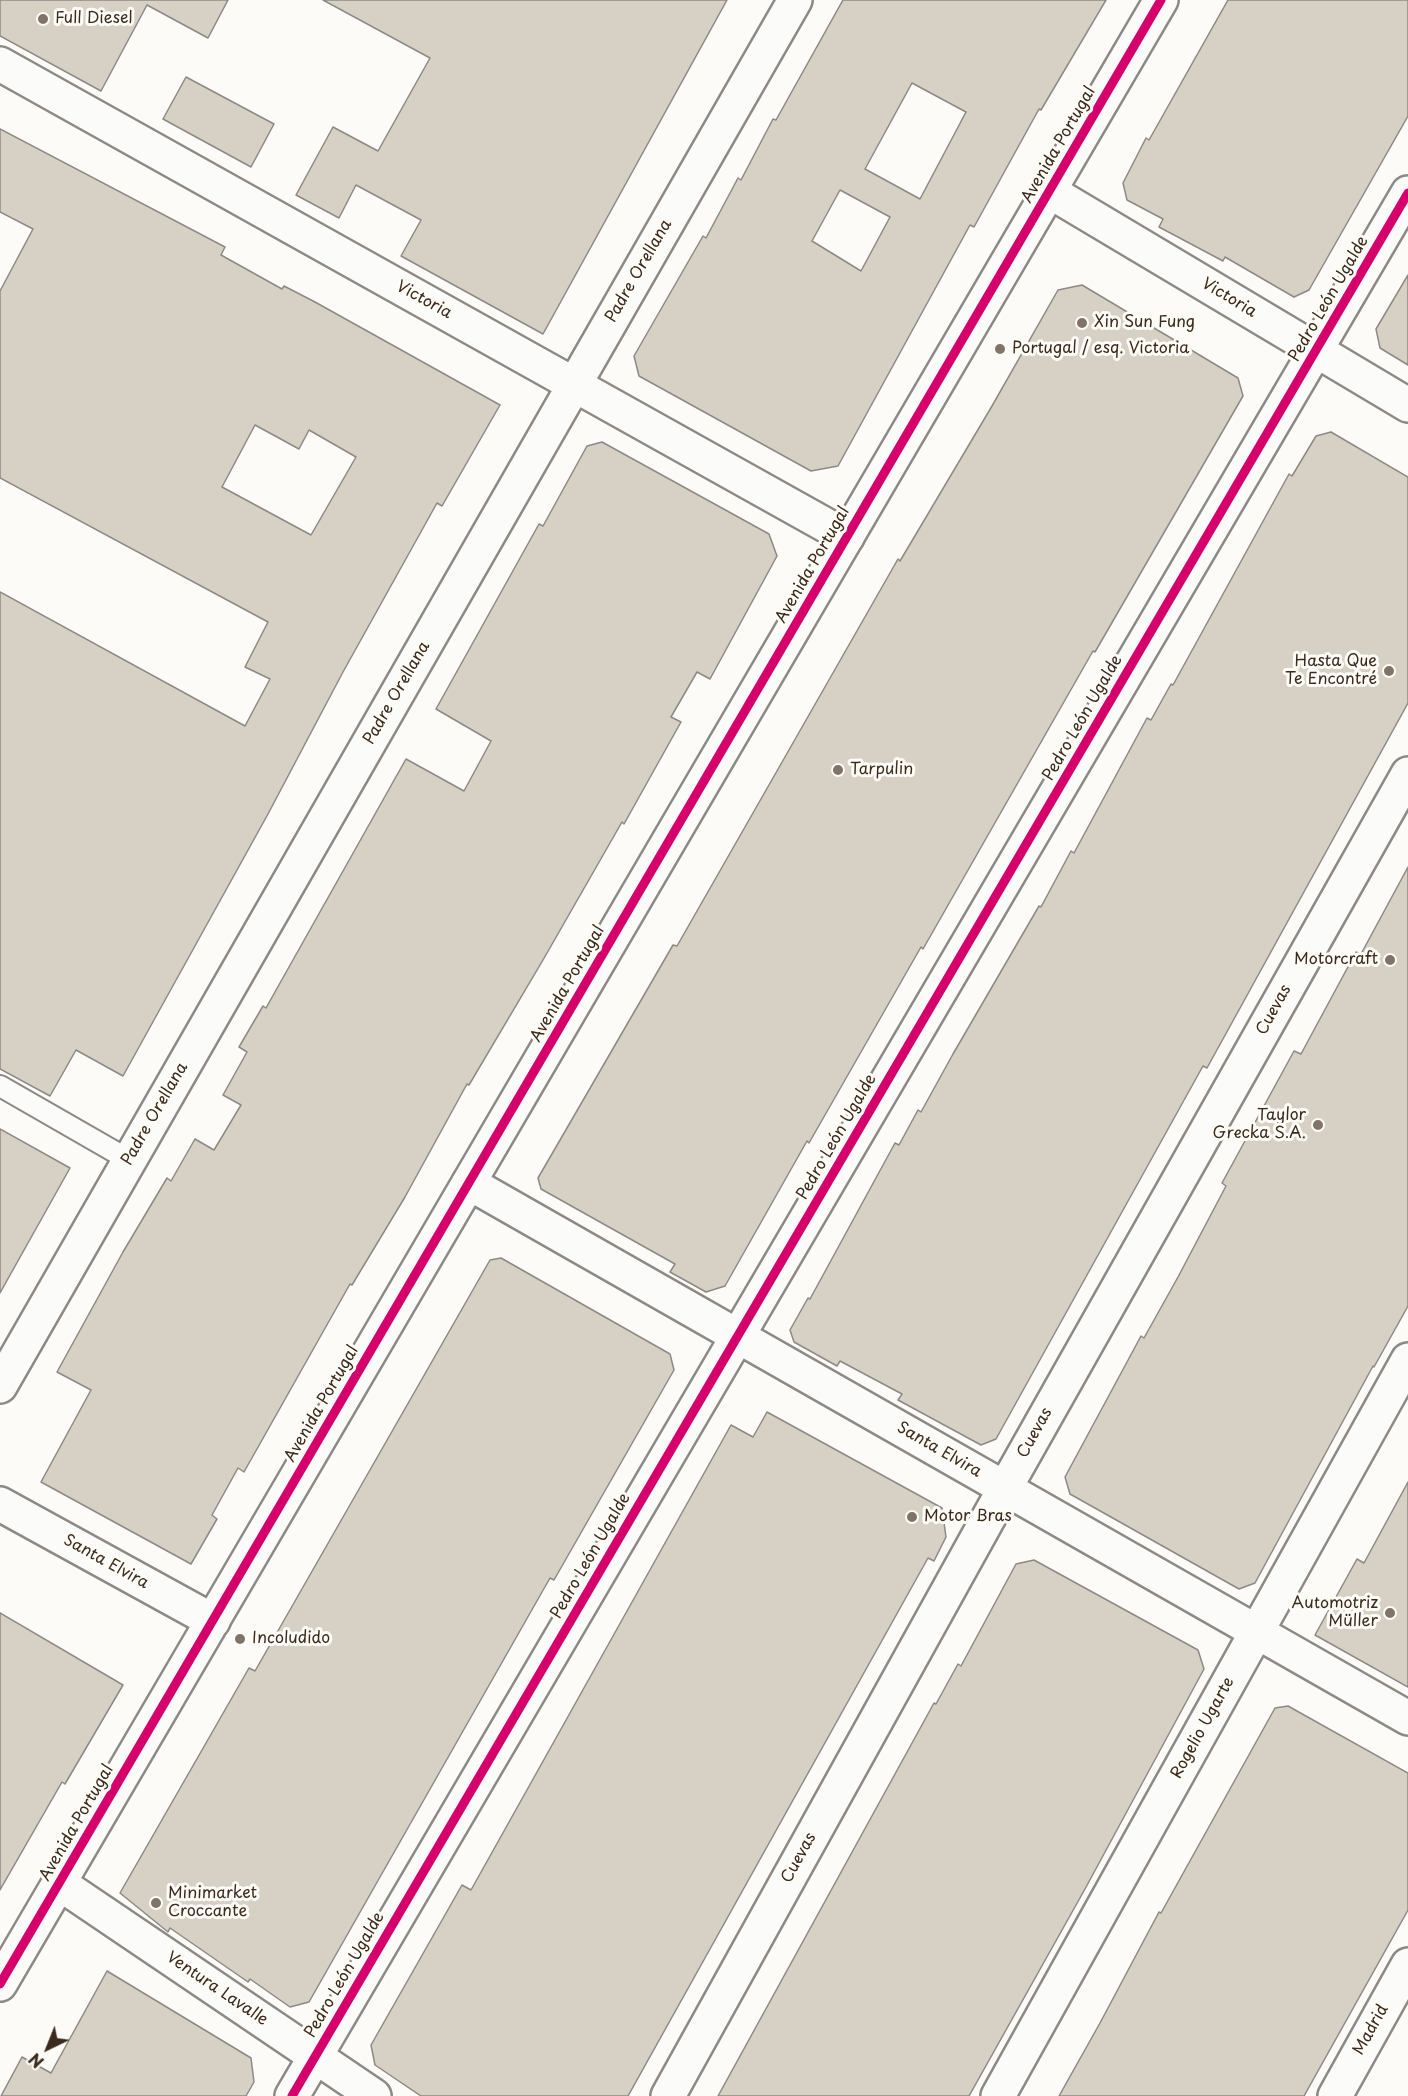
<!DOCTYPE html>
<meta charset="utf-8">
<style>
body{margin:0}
#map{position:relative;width:1408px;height:2096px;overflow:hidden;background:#fcfbf8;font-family:"Playpen Sans",sans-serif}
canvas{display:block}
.north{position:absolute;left:18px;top:2018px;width:60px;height:60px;-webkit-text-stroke:4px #fdfcf7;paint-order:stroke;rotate:223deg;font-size:16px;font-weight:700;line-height:24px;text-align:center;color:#3b2a1e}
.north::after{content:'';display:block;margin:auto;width:21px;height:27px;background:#3b2a1e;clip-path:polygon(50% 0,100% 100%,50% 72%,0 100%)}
</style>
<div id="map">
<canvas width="1408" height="2096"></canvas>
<div class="north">N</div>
</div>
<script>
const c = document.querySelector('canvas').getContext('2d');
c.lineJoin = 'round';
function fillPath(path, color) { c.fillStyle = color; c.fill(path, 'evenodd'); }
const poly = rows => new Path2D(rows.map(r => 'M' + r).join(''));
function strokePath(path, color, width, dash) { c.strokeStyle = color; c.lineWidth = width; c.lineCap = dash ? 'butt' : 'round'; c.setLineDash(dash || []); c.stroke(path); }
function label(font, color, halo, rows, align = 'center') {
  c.font = font + ' "Playpen Sans",sans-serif'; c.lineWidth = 6; c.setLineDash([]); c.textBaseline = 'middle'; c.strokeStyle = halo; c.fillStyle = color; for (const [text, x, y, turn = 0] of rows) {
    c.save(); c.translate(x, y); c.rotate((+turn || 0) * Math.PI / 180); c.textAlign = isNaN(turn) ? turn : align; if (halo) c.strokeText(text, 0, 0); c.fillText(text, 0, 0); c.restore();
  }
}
const building = poly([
 [0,0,228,0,208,38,147,5,101,91,0,36,0,0],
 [323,0,727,0,543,334,401,256,421,220,356,185,339,218,296,195,333,127,378,151,430,58,323,0],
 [843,0,1106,0,1041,110,1039,109,974,227,970,225,838,466,811,471,639,376,634,356,703,236,706,238,738,178,741,180,773,119,776,120,843,0],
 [912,83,966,112,920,199,865,169,912,83],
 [840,190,890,217,861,271,812,241,840,190],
 [1228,0,1408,0,1408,116,1309,290,1294,297,1225,257,1223,261,1159,227,1163,219,1127,200,1123,183,1146,138,1149,140,1228,0],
 [186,77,274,124,251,167,163,119,186,77],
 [0,129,225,247,221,255,282,289,284,286,315,302,500,405,442,506,437,503,343,672,268,814,123,1076,76,1050,50,1096,0,1069,0,592,245,726,270,679,245,667,268,622,0,478,0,291,33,229,0,212,0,129],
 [255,425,299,449,309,430,356,457,311,535,222,487,255,425],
 [1408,275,1408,365,1380,348,1376,329,1408,275],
 [1082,285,1238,378,1243,396,1095,652,1093,651,923,949,921,947,809,1143,807,1141,725,1286,706,1292,670,1272,675,1264,541,1189,538,1178,673,945,677,946,898,559,900,561,992,406,1058,290,1082,285],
 [1331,432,1408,477,1408,703,1207,1068,1203,1066,996,1439,981,1445,898,1400,902,1394,840,1361,837,1366,794,1342,790,1330,808,1298,810,1299,895,1143,899,1145,918,1110,921,1112,953,1054,1039,906,1041,907,1071,851,1074,853,1147,718,1151,720,1171,684,1173,685,1289,474,1292,476,1316,436,1331,432],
 [602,442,769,534,777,556,710,679,697,672,671,717,681,722,624,824,622,822,543,960,469,1085,467,1084,405,1197,352,1285,350,1284,244,1472,238,1468,212,1515,217,1519,191,1564,41,1482,91,1390,57,1372,123,1252,167,1178,171,1181,195,1139,214,1150,241,1105,223,1095,247,1052,239,1047,263,1006,266,1008,280,983,406,759,464,791,491,741,436,709,539,524,543,526,587,446,602,442],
 [1408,867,1408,1306,1374,1367,1373,1366,1255,1583,1239,1589,1070,1494,1065,1477,1141,1336,1144,1338,1178,1277,1226,1186,1222,1183,1294,1051,1301,1054,1356,952,1361,954,1408,867],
 [0,1129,70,1168,0,1293,0,1129],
 [501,1258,670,1354,674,1370,554,1580,550,1578,309,2002,290,2007,250,1979,248,1982,170,1928,168,1932,120,1893,249,1668,255,1671,490,1260,501,1258],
 [767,1412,942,1508,946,1537,934,1561,928,1558,628,2096,421,2096,375,2065,371,2045,462,1885,471,1890,731,1425,753,1437,767,1412],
 [1408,1482,1408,1687,1315,1635,1357,1559,1364,1563,1408,1482],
 [1034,1560,1198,1650,1204,1669,1085,1889,969,2096,718,2096,934,1703,936,1704,958,1664,961,1666,1016,1564,1034,1560],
 [0,1613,123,1685,65,1784,62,1782,0,1890,0,1613],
 [1288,1706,1408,1773,1408,1910,1304,2096,1059,2096,1100,2023,1159,1912,1161,1913,1275,1708,1288,1706],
 [107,1971,251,2058,254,2082,246,2096,1,2096,22,2057,51,2073,107,1971]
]);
const lane = poly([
 [0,1086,129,1160]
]);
const street = poly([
 [0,64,847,537],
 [469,1183,1408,1718],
 [0,1386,795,0],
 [0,1504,213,1621],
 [59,1883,374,2096],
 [292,2096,1408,193],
 [668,2096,1005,1488,1408,774],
 [998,2096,1408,1360],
 [1335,2096,1408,1965]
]);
const secondary = poly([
 [1049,191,1408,405],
 [0,1984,1161,0]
]);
const cycleway = poly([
 [0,1984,1161,0],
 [292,2096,1408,193]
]);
const markers = [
 [43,19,6,"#7f736a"],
 [1082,323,6,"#7f736a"],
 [1000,349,6,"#7f736a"],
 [1389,671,6,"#7f736a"],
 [838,770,6,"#7f736a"],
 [1390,960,6,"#7f736a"],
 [1318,1125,6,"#7f736a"],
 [912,1517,6,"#7f736a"],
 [1390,1613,6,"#7f736a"],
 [240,1639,6,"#7f736a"],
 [156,1903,6,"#7f736a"]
];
const poiNames = [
 ["Full Diesel",55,19],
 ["Xin Sun Fung",1094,323],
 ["Portugal / esq. Victoria",1012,349],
 ["Hasta Que",1377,662,"right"],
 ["Te Encontré",1377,680,"right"],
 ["Tarpulin",850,770],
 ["Motorcraft",1378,960,"right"],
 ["Taylor",1306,1116,"right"],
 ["Grecka S.A.",1306,1134,"right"],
 ["Motor Bras",924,1517],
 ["Automotriz",1378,1604,"right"],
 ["Müller",1378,1622,"right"],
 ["Incoludido",252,1639],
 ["Minimarket",168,1894],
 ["Croccante",168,1912]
];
const streetNames = [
 ["Avenida Portugal",1059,145,-60],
 ["Padre Orellana",639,271,-60],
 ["Victoria",1229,298,31],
 ["Pedro León Ugalde",1329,299,-60],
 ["Victoria",424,300,29],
 ["Avenida Portugal",813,565,-60],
 ["Padre Orellana",397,693,-60],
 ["Pedro León Ugalde",1083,718,-60],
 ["Avenida Portugal",568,984,-60],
 ["Cuevas",1274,1010,-61],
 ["Padre Orellana",155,1114,-60],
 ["Pedro León Ugalde",837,1137,-60],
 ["Avenida Portugal",322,1404,-60],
 ["Cuevas",1035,1433,-61],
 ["Santa Elvira",939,1450,30],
 ["Pedro León Ugalde",591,1556,-60],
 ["Santa Elvira",106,1562,29],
 ["Rogelio Ugarte",1203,1728,-61],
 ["Avenida Portugal",77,1823,-60],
 ["Cuevas",799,1858,-61],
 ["Pedro León Ugalde",345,1975,-60],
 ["Ventura Lavalle",217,1989,34],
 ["Madrid",1371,2030,-61]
];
fillPath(building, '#d6d0c5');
strokePath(building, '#8d8985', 1.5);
strokePath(lane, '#8d8985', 24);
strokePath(street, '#8d8985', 38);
strokePath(secondary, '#8d8985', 38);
strokePath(lane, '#fbfbf9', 20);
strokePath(street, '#fbfbf9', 33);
strokePath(secondary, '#fbfbf9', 33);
strokePath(cycleway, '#d6006c', 9);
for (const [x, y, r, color] of markers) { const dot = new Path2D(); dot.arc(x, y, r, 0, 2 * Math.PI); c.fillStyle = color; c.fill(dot); strokePath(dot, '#fdfcf7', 2); }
label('16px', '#3b2a1e', '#fdfcf7', poiNames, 'left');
label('16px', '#3b2a1e', '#fdfcf7', streetNames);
</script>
